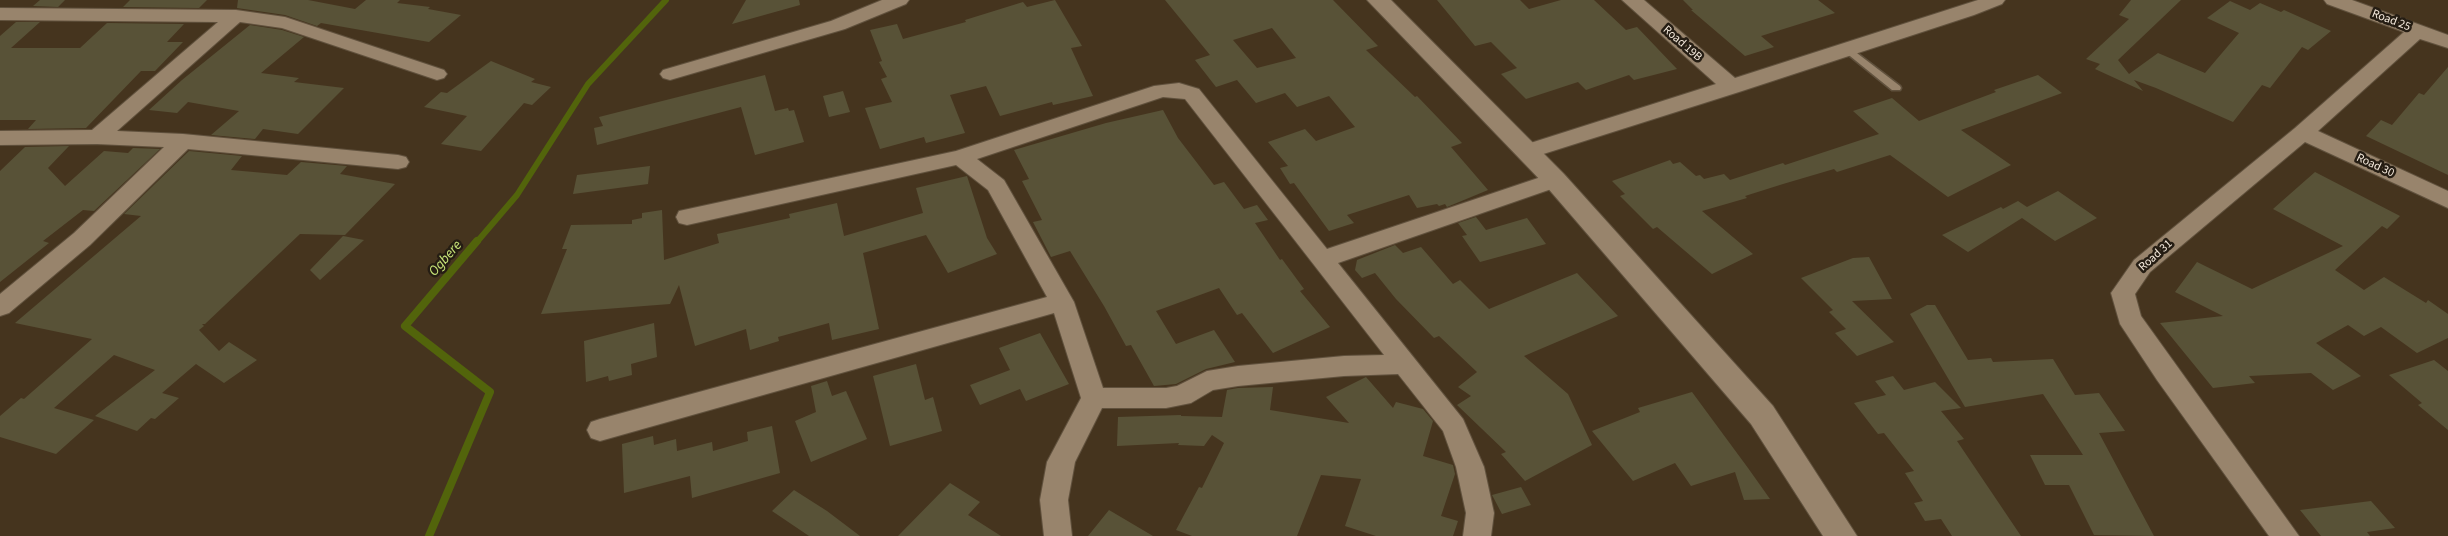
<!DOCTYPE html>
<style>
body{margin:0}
canvas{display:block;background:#45341e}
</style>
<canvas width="2448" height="536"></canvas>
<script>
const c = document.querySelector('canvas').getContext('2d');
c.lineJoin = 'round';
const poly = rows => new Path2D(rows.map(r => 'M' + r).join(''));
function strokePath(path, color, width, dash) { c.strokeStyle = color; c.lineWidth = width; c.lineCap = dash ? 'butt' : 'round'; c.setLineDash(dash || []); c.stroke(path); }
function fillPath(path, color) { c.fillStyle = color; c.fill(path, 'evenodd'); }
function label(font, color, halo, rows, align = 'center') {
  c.font = font + ' "Source Sans 3",sans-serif'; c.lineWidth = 5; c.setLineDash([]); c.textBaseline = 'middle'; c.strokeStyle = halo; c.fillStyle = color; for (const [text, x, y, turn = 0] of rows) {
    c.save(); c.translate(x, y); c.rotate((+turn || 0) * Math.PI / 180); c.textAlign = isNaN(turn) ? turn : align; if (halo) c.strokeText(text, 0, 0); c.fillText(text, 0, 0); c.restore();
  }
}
const streamFar1 = poly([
 [476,243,517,195,588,84,666,0]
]);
const stream = poly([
 [429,536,490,392,405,326,477,241]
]);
const building = poly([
 [40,0,65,0,58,7,33,6],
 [130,0,207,0,199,8,123,7],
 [238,0,308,0,355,9,366,0,400,0,397,3,430,7,428,9,461,15,429,42,321,23,317,26,285,15,237,8],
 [746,0,799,0,800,5,732,24],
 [1055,0,1082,46,1071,48,1093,96,1053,105,1052,102,1000,116,986,86,950,95,965,133,926,143,924,137,880,149,865,108,892,102,881,79,887,77,879,62,882,61,870,30,897,24,903,39,966,22,965,20,1023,2,1027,7],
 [1165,0,1333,0,1378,46,1366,50,1415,97,1417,96,1462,143,1451,147,1488,190,1447,207,1445,204,1439,206,1437,204,1417,208,1409,195,1347,215,1354,223,1329,231,1294,183,1290,184,1280,168,1288,166,1268,142,1305,129,1316,141,1355,127,1329,96,1297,107,1285,93,1256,103,1237,80,1216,87,1195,60,1210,55],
 [1272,28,1296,58,1257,68,1233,40],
 [1437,0,1520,0,1529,9,1561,0,1594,0,1626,30,1637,27,1677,69,1634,80,1629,75,1586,90,1578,82,1526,99,1501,74,1517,68,1491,42,1475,46],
 [1683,0,1818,0,1835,13,1761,36,1774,47,1745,56,1691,10,1693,10],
 [2131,0,2181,0,2118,60,2129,74,2158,53,2205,73,2239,33,2207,18,2230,1,2250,10,2260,3,2281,12,2284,10,2331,31,2308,50,2302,47,2270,88,2262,85,2233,122,2156,88,2134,80,2143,91,2095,69,2100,64,2086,59,2129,19,2119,15],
 [16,22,40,22,11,48,80,48,107,23,184,24,167,42,183,42,155,71,141,71,86,128,28,129,36,120,0,120,0,36],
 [250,25,282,30,304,37,261,73,299,78,294,82,344,88,298,134,263,129,255,139,211,135,239,111,188,102,177,113,149,110,182,80],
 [491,61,535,79,531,82,551,87,532,105,524,103,481,151,441,144,467,116,424,107,441,92,447,93],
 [2448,67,2448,175,2366,136,2381,120,2392,125,2419,93,2424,95],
 [765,75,775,111,788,108,789,111,794,110,804,142,755,155,741,107,597,145,594,128,603,126,599,117],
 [2038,75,2062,93,1961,130,2011,165,1948,197,1890,155,1837,172,1834,169,1783,184,1745,196,1747,198,1702,211,1753,254,1712,274,1657,227,1653,229,1620,196,1625,194,1612,181,1670,160,1673,164,1680,162,1696,176,1700,175,1704,179,1724,174,1730,180,1783,163,1785,165,1879,134,1853,111,1892,98,1919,121,1996,92,1994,90],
 [843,91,850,112,829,117,823,96],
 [1163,110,1178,138,1214,185,1224,182,1244,209,1257,205,1268,220,1255,223,1280,260,1282,259,1304,289,1300,291,1330,327,1273,353,1242,313,1237,315,1219,288,1156,311,1176,344,1214,330,1235,362,1206,369,1176,384,1154,386,1131,345,1126,346,1104,306,1070,251,1051,257,1033,222,1042,220,1022,181,1029,179,1014,150,1106,123],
 [69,146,48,168,65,186,104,151,128,153,133,148,160,149,94,211,83,210,43,241,49,243,0,282,0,171,25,147],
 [189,151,242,156,231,170,287,175,301,162,347,166,340,174,395,184,345,235,300,234,205,324,202,324,204,326,199,330,219,351,229,342,257,360,224,383,196,364,162,393,179,398,155,419,151,418,137,431,95,416,155,370,114,355,54,408,94,420,56,454,0,437,0,416,21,398,24,399,92,339,15,323,141,216,124,214],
 [650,166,648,184,573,194,577,175],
 [2315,172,2400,216,2387,229,2382,226,2335,270,2364,290,2384,277,2426,303,2428,300,2448,314,2448,338,2417,353,2381,327,2364,336,2348,325,2316,343,2361,376,2333,390,2311,373,2249,376,2255,383,2213,388,2160,323,2223,316,2175,292,2197,262,2252,289,2343,246,2273,209],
 [967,176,987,238,997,254,948,273,926,235,863,253,879,329,832,340,829,323,778,337,779,341,750,350,746,329,695,346,679,285,670,304,541,314,567,249,562,249,571,225,632,224,632,220,642,218,642,213,662,210,664,260,719,243,717,234,790,218,789,214,837,203,844,236,923,213,916,188],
 [2058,191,2097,218,2055,241,2022,218,1968,252,1942,235,2001,207,2003,209,2018,201,2027,207],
 [1476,217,1486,230,1527,218,1546,244,1480,262,1462,236,1467,235,1458,223],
 [343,236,364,240,320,280,310,270],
 [1395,245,1403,253,1421,247,1453,284,1460,280,1489,309,1577,273,1618,316,1524,356,1568,394,1592,445,1525,481,1501,454,1506,452,1457,405,1471,396,1458,387,1477,372,1439,336,1434,338,1396,299,1375,273,1362,278,1355,270,1357,260],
 [1869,257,1892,299,1852,301,1894,342,1857,356,1835,333,1846,329,1829,312,1833,310,1801,278,1853,258],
 [1927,305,1935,305,1968,360,1991,358,1993,362,2053,359,2075,395,2099,393,2125,431,2099,433,2154,536,2094,535,2069,485,2045,485,2030,455,2083,455,2043,394,1965,407,1910,314],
 [654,323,657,357,631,364,632,375,609,381,608,376,586,382,584,341],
 [1040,333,1069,384,1026,401,1020,389,980,405,970,385,1010,370,999,348],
 [2434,360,2448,371,2448,430,2418,405,2422,403,2389,375],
 [916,364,925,400,933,397,942,431,890,446,873,376],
 [1893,376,1904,390,1935,382,1961,408,1941,411,1964,439,1957,441,2021,536,1952,536,1941,519,1925,521,1914,503,1923,501,1905,473,1914,471,1884,433,1878,434,1854,403,1886,395,1875,381],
 [1366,377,1393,408,1396,402,1423,409,1433,421,1423,456,1453,465,1455,474,1441,516,1458,521,1453,536,1376,536,1345,526,1361,479,1321,475,1297,536,1192,536,1176,530,1199,487,1202,488,1224,443,1212,435,1204,446,1178,445,1179,443,1117,446,1118,417,1181,415,1181,416,1222,417,1227,390,1238,388,1273,387,1270,410,1349,423,1326,397],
 [827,381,832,396,846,391,867,439,811,462,795,421,816,412,811,386],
 [1692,392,1748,468,1770,499,1744,500,1735,472,1691,486,1675,463,1633,481,1592,431,1640,412,1638,408],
 [772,426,780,473,692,498,690,476,624,493,622,444,653,436,654,445,676,439,677,451,712,442,713,451,748,441,747,432],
 [950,483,980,502,968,515,1001,536,898,536],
 [1521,487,1531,505,1502,514,1492,495],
 [794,490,827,511,860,536,809,536,772,511],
 [2371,501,2395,528,2367,532,2370,536,2321,536,2300,510],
 [1109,510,1153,536,1088,536]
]);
const lane = poly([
 [1849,47,1900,86,1901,88,1900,90,1892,90,1845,52,1845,48,1849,47]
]);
const street = poly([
 [882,0,909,0,906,4,845,29,670,80,663,78,660,74,663,70,831,21,882,0],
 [1622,0,1644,0,1735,78,1978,0,2005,0,2002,4,1974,15,1739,92,1537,156,1529,158,1521,156,1518,151,1521,146,1716,84,1622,0],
 [2324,0,2352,0,2448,35,2448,48,2420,39,2318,131,2448,191,2448,208,2305,142,2150,272,2135,294,2141,316,2299,536,2269,536,2157,380,2120,324,2111,293,2134,260,2295,128,2404,32,2327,4,2324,0],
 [0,8,236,10,285,17,444,70,447,74,444,78,437,80,282,28,240,22,117,131,183,134,398,155,406,157,409,162,406,167,398,169,188,149,90,245,9,313,0,316,0,294,74,233,164,147,97,144,0,145,0,131,92,130,218,22,0,20,0,8],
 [1179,83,1199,89,1327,249,1547,175,1555,172,1563,175,1566,180,1563,185,1338,263,1463,419,1484,467,1494,513,1491,536,1463,536,1466,513,1456,467,1443,431,1398,374,1344,376,1238,386,1213,390,1191,403,1166,408,1102,408,1075,462,1068,500,1072,536,1044,536,1040,500,1047,462,1081,398,1054,313,600,441,591,438,587,430,591,422,600,419,1047,297,988,190,956,165,687,225,679,223,676,217,679,211,956,151,1154,86,1179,83],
 [1163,97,1185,99,1384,355,1344,356,1238,366,1207,371,1177,386,1166,388,1103,388,1074,302,1004,180,977,159,1163,97]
]);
const secondary = poly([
 [1367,0,1391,0,1564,174,1773,406,1857,536,1823,536,1751,424,1546,186,1367,0]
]);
const streetNames = [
 ["Road 25",2391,21,21],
 ["Road 19B",1682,44,41],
 ["Road 30",2375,166,25],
 ["Road 31",2156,256,-42]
];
const waterNames = [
 ["Ogbere",446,259,-49]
];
strokePath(streamFar1, '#52640b', 6);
strokePath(stream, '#52640b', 8);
fillPath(building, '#585237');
strokePath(lane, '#60513d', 3);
strokePath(street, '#60513d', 2);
strokePath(secondary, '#60513d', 2);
fillPath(lane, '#98846c');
fillPath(street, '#98846c');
fillPath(secondary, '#98846c');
label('12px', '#f6ebde', '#251d13', streetNames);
label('italic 14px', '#c9e679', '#251d13', waterNames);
</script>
